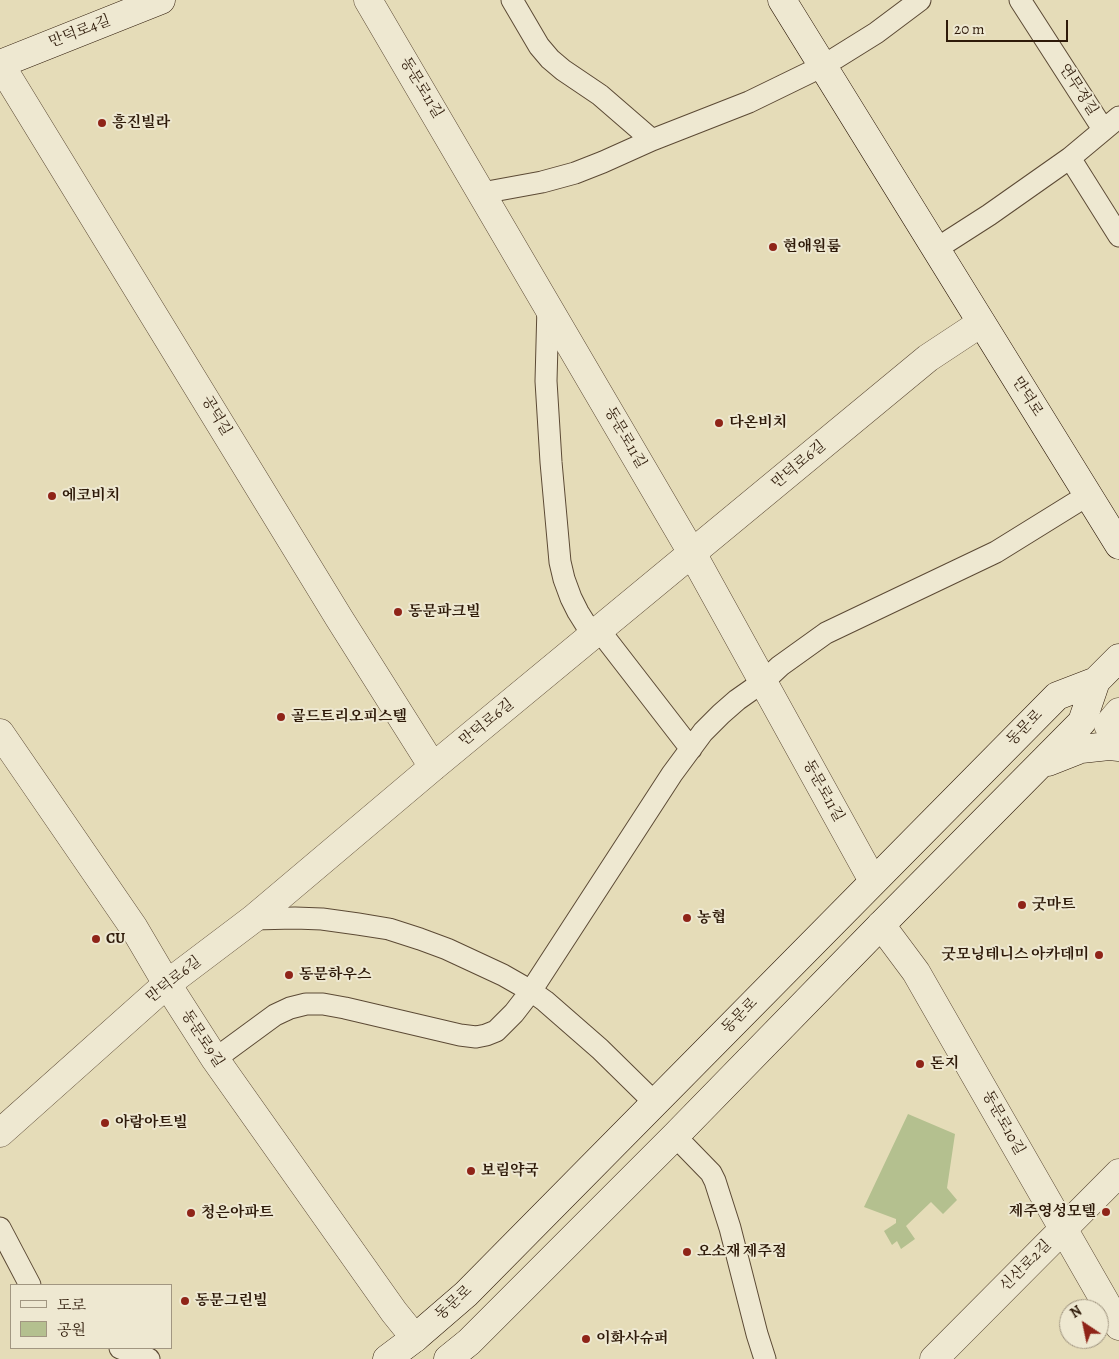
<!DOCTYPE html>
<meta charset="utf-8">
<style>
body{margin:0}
#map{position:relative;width:1119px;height:1359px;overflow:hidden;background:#e5dcb8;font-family:Alegreya,"Noto Serif KR",serif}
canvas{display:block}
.legend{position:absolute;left:10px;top:1284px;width:162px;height:65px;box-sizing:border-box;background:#eee8d1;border:1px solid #a19681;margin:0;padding:6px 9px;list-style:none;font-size:15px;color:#2e1a09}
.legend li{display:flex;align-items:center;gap:10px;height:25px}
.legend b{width:25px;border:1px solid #a19681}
.north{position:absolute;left:1059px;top:1299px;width:50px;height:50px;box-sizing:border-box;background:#eee8d1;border:1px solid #a19681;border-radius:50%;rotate:326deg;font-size:14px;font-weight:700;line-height:20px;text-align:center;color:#2e1a09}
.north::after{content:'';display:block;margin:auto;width:18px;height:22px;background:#8f2418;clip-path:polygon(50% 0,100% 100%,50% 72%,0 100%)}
.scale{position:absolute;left:946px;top:20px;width:122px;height:22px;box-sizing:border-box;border:2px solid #2e1a09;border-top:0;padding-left:6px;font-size:15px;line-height:18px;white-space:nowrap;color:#2e1a09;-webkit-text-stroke:4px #eee8d1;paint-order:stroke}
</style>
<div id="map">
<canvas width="1119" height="1359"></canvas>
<ul class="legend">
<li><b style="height:6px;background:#eee8d1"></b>도로</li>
<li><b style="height:14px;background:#b4c08f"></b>공원</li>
</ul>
<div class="north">N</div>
<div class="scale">20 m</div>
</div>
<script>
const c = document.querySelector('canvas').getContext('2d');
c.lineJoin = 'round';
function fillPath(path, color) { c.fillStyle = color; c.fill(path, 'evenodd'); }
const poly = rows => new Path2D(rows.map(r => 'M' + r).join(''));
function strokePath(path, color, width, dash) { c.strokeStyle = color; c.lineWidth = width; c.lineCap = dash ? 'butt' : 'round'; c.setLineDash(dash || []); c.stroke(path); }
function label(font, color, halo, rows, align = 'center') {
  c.font = font + ' Alegreya,"Noto Serif KR",serif'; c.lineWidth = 4; c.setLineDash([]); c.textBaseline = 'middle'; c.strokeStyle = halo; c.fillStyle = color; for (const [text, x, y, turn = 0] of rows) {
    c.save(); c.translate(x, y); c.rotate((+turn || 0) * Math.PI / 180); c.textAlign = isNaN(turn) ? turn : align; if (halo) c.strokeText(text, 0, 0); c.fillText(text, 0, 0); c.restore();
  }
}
const green = poly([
 [908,1114,955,1134,947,1188,957,1200,943,1214,931,1202,906,1226,915,1239,901,1249,897,1241,892,1245,884,1231,896,1223,896,1219,864,1207]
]);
const lane = poly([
 [512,0,539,46,550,59,563,70,600,95,652,140],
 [1020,0,1103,129],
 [1070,158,1119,236],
 [482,193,542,182,575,173,603,162,652,140,749,102,823,66,876,33,920,0],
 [936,249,989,215,1070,158,1119,117],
 [548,306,546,381,551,462,560,562,564,579,571,598,578,612,593,636],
 [599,630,691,749],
 [253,919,295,918,322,919,358,924,389,929,420,939,447,949,503,975,531,991,545,1001,600,1049,655,1103],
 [215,1059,275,1015,290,1008,306,1004,323,1004,345,1008,460,1035,476,1037,486,1035,496,1031,514,1013,531,991,672,774,703,732,721,714,737,700,764,681,780,666,826,633,996,552,1088,495],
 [675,1136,711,1173,715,1181,730,1228,757,1334,765,1359],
 [0,1228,30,1285],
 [120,1348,149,1359]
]);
const street = poly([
 [368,0,692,553,873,881],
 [0,64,339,618,433,767],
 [1119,712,1108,725,1110,728,1119,730],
 [0,733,134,928,167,984,215,1059,394,1312,415,1338],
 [881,925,916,972,932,1000,1119,1326],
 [0,1133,167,984,253,919,433,767,928,358,981,323],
 [934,1359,1119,1173]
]);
const secondary = poly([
 [782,0,1119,545],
 [0,64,161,0],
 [1048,762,1081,749,1109,746,1119,747],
 [387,1359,415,1338,466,1294,1057,696,1096,681],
 [448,1359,469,1342,675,1136,881,925,1082,722,1096,681,1119,658]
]);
const markers = [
 [102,123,5,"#8f2418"],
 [773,247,5,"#8f2418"],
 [719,423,5,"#8f2418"],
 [52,496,5,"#8f2418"],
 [398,612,5,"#8f2418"],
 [281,717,5,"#8f2418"],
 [1022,905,5,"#8f2418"],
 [687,918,5,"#8f2418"],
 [96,939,5,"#8f2418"],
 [1099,955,5,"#8f2418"],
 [289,975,5,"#8f2418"],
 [920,1064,5,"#8f2418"],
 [105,1123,5,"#8f2418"],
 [471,1171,5,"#8f2418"],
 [1106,1212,5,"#8f2418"],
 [191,1213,5,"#8f2418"],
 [687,1252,5,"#8f2418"],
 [185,1301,5,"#8f2418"],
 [586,1339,5,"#8f2418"]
];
const streetNames = [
 ["만덕로4길",80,32,-21],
 ["동문로11길",421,88,59],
 ["연무정길",1078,90,57],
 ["만덕로",1027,397,58],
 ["공덕길",216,416,59],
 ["동문로11길",625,438,60],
 ["만덕로6길",799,465,-40],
 ["만덕로6길",487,723,-39],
 ["동문로",1025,728,-45],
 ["동문로11길",823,791,61],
 ["만덕로6길",174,980,-38],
 ["동문로",740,1016,-45],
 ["동문로9길",202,1039,57],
 ["동문로10길",1003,1123,61],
 ["신산로2길",1026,1266,-45],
 ["동문로",454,1303,-42]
];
const poiNames = [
 ["흥진빌라",112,123],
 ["현애원룸",783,247],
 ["다온비치",729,423],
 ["에코비치",62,496],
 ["동문파크빌",408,612],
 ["골드트리오피스텔",291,717],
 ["굿마트",1032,905],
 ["농협",697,918],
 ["CU",106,939],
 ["굿모닝테니스 아카데미",1089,955,"right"],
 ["동문하우스",299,975],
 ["돈지",930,1064],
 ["아람아트빌",115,1123],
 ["보림약국",481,1171],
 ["제주영성모텔",1096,1212,"right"],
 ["청은아파트",201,1213],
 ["오소재 제주점",697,1252],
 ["동문그린빌",195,1301],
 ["이화사슈퍼",596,1339]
];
fillPath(green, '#b4c08f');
strokePath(lane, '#5c4a35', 23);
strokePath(street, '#5c4a35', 29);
strokePath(secondary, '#2e1a09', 29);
strokePath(lane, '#eee8d1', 21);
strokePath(street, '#eee8d1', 28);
strokePath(secondary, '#eee8d1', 28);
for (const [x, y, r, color] of markers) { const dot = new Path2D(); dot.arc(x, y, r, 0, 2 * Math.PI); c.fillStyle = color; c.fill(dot); strokePath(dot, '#eee8d1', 2); }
label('15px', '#2e1a09', '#eee8d1', streetNames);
label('bold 15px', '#2e1a09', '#eee8d1', poiNames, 'left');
</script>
